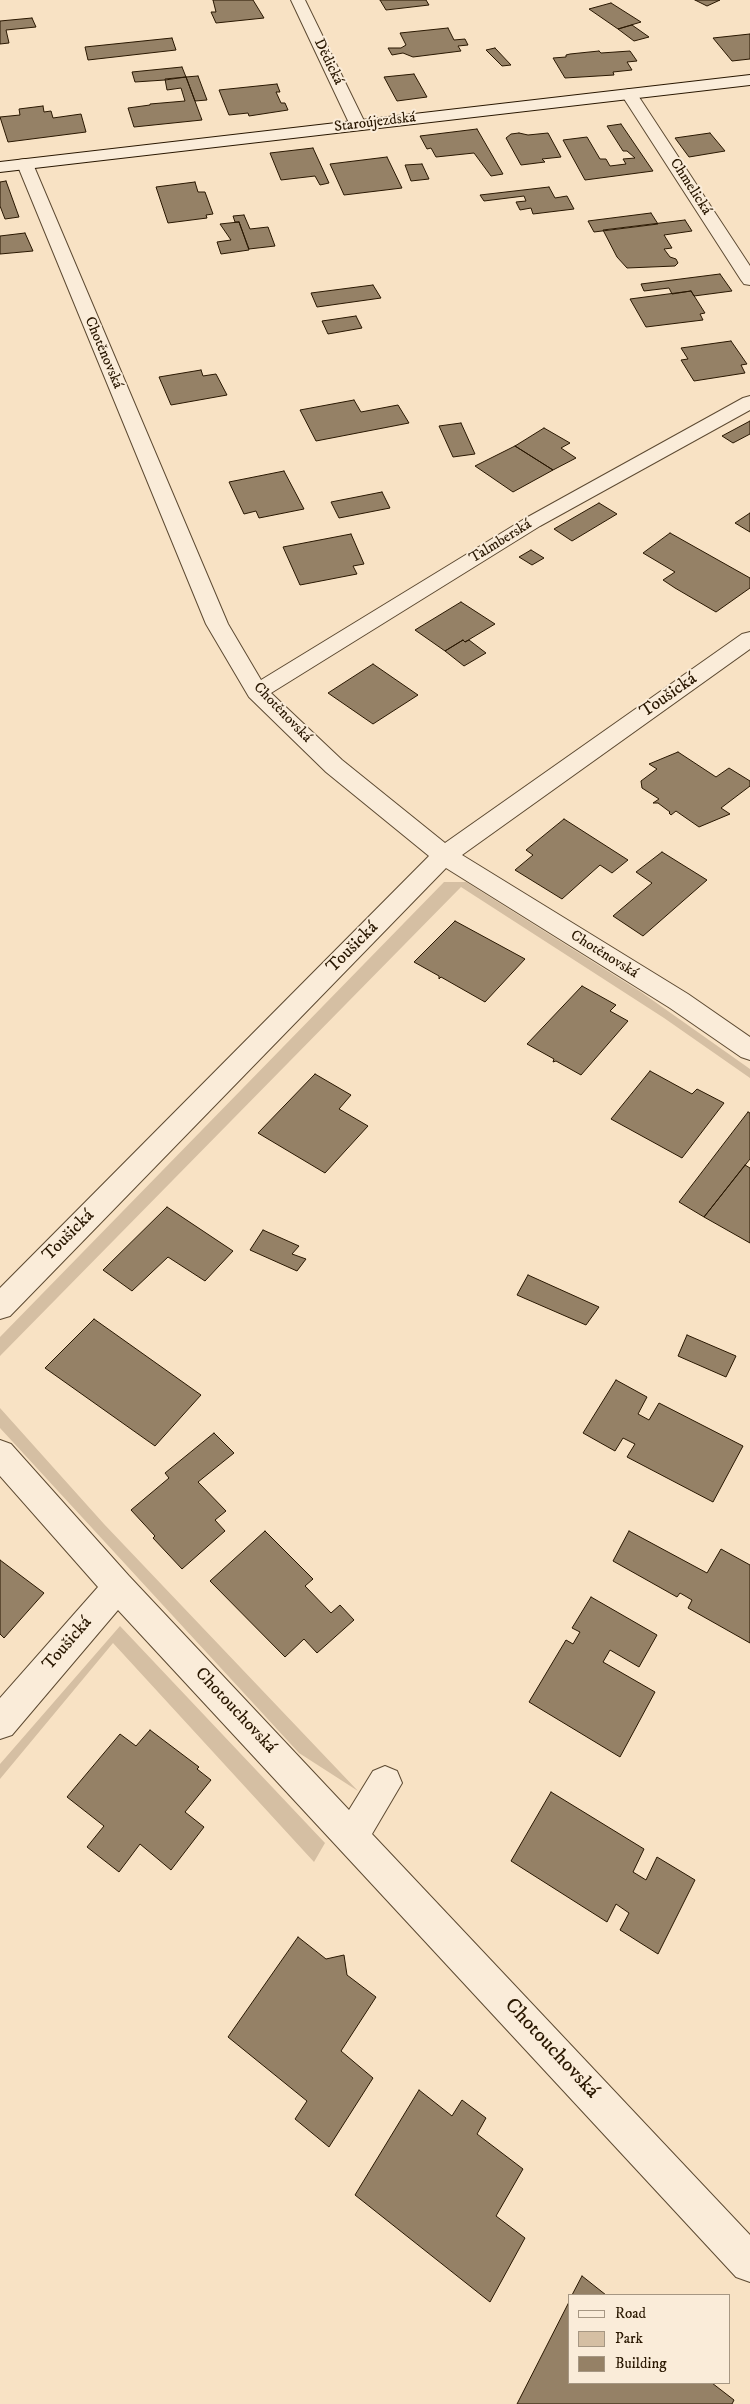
<!DOCTYPE html>
<meta charset="utf-8">
<style>
body{margin:0}
#map{position:relative;width:750px;height:2404px;overflow:hidden;background:#f8e2c4;font-family:"IM FELL DW Pica",serif}
canvas{display:block}
.legend{position:absolute;left:568px;top:2294px;width:162px;height:90px;box-sizing:border-box;background:#faecd9;border:1px solid #a69783;margin:0;padding:6px 9px;list-style:none;font-size:15px;color:#291701}
.legend li{display:flex;align-items:center;gap:10px;height:25px}
.legend b{width:25px;border:1px solid #a69783}
</style>
<div id="map">
<canvas width="750" height="2404"></canvas>
<ul class="legend">
<li><b style="height:6px;background:#faecd9"></b>Road</li>
<li><b style="height:14px;background:#d5bfa3"></b>Park</li>
<li><b style="height:14px;background:#958166"></b>Building</li>
</ul>
</div>
<script>
const c = document.querySelector('canvas').getContext('2d');
c.lineJoin = 'round';
function fillPath(path, color) { c.fillStyle = color; c.fill(path, 'evenodd'); }
const poly = rows => new Path2D(rows.map(r => 'M' + r).join(''));
function strokePath(path, color, width, dash) { c.strokeStyle = color; c.lineWidth = width; c.lineCap = dash ? 'butt' : 'round'; c.setLineDash(dash || []); c.stroke(path); }
function label(font, color, halo, rows, align = 'center') {
  c.font = font + ' "IM FELL DW Pica",serif'; c.lineWidth = 4; c.setLineDash([]); c.textBaseline = 'middle'; c.strokeStyle = halo; c.fillStyle = color; for (const [text, x, y, turn = 0] of rows) {
    c.save(); c.translate(x, y); c.rotate((+turn || 0) * Math.PI / 180); c.textAlign = isNaN(turn) ? turn : align; if (halo) c.strokeText(text, 0, 0); c.fillText(text, 0, 0); c.restore();
  }
}
const green = poly([
 [444,882,466,882,641,992,750,1069,750,1078,664,1018,461,887,0,1356,0,1337],
 [0,1408,104,1524,358,1791,299,1753,0,1428],
 [120,1626,325,1843,314,1862,113,1643,0,1779,0,1764]
]);
const building = poly([
 [213,0,253,0,264,18,216,23,211,12,216,12,213,0],
 [380,0,426,0,429,5,386,10,380,0],
 [695,0,720,0,707,6,695,0],
 [611,3,641,22,618,29,589,9,611,3],
 [32,18,36,27,6,30,9,43,0,44,0,21,32,18],
 [632,25,649,37,634,41,618,29,632,25],
 [448,28,454,40,465,39,468,45,458,46,461,51,413,57,403,53,392,55,388,48,401,48,406,45,400,33,448,28],
 [750,34,750,59,732,61,713,38,750,34],
 [172,38,176,50,88,60,85,47,172,38],
 [495,48,511,65,502,66,486,50,495,48],
 [599,51,601,53,630,51,637,61,627,62,632,70,613,72,614,75,565,78,553,58,566,57,566,55,570,54,599,51],
 [182,67,186,77,165,80,135,82,132,72,182,67],
 [414,74,427,97,397,101,384,77,414,74],
 [198,76,207,100,195,101,186,77,198,76],
 [186,77,202,120,134,127,128,108,150,105,150,104,185,101,181,88,167,90,165,79,186,77],
 [277,84,280,92,276,92,281,103,285,103,288,110,249,116,248,113,229,115,219,90,277,84],
 [43,106,44,112,51,111,53,118,81,114,86,132,8,142,0,117,20,115,19,109,43,106],
 [621,124,653,171,585,180,563,140,587,137,600,159,606,159,610,166,626,164,623,159,635,158,627,151,623,151,607,126,621,124],
 [477,129,503,174,491,176,474,153,436,157,431,148,427,149,420,136,477,129],
 [519,133,528,135,548,133,561,157,542,159,545,162,521,165,506,138,511,134,519,133],
 [710,133,725,151,689,157,675,138,710,133],
 [313,148,329,183,320,185,315,176,281,180,270,153,313,148],
 [387,157,402,188,344,195,330,164,387,157],
 [422,164,429,179,411,181,405,165,422,164],
 [6,181,19,217,5,219,0,206,0,182,6,181],
 [195,182,198,192,205,192,213,214,206,215,207,218,168,223,156,187,195,182],
 [549,187,555,198,567,196,574,209,533,214,531,208,520,210,516,202,526,201,524,196,484,201,480,195,549,187],
 [651,213,658,224,594,232,588,221,651,213],
 [244,215,250,229,268,227,275,246,249,249,239,222,235,222,233,216,244,215],
 [685,220,692,231,664,235,672,248,664,249,670,257,676,259,678,263,675,266,627,268,617,257,603,230,685,220],
 [239,222,249,250,221,254,217,242,231,240,220,224,239,222],
 [25,233,33,251,0,254,0,236,25,233],
 [720,274,732,291,694,296,691,291,672,294,669,288,644,291,641,284,720,274],
 [373,285,381,298,317,307,311,293,373,285],
 [691,291,705,313,700,314,703,320,646,327,630,299,691,291],
 [356,316,362,328,328,334,322,321,356,316],
 [731,341,747,364,741,365,745,373,694,381,681,360,688,359,681,348,731,341],
 [201,370,203,376,216,374,227,395,171,405,159,377,201,370],
 [354,400,361,412,398,405,409,423,316,441,300,410,354,400],
 [750,421,750,434,733,443,722,436,750,421],
 [461,423,475,454,453,457,439,426,461,423],
 [544,428,570,443,561,448,576,458,553,470,515,446,544,428],
 [515,446,553,470,513,492,475,466,515,446],
 [284,471,304,509,259,518,256,511,244,514,229,482,284,471],
 [382,492,390,508,339,518,331,502,382,492],
 [599,503,617,514,572,541,554,529,599,503],
 [750,513,750,532,735,523,750,513],
 [670,533,750,578,750,588,716,612,675,588,663,580,675,572,643,553,670,533],
 [351,534,364,564,353,566,357,574,300,585,283,547,351,534],
 [531,550,544,558,532,565,519,557,531,550],
 [461,602,495,624,465,642,463,640,445,651,415,630,461,602],
 [463,640,465,642,469,640,486,653,464,666,445,651,463,640],
 [373,664,418,695,373,724,328,693,373,664],
 [678,752,716,777,729,768,750,781,750,786,721,808,730,814,699,827,676,811,671,815,669,813,670,812,658,803,653,803,659,799,642,788,641,781,657,769,649,764,678,752],
 [564,819,628,860,612,873,600,865,562,899,515,870,533,855,526,850,564,819],
 [662,852,707,880,643,936,613,916,652,883,636,872,662,852],
 [455,921,525,959,485,1002,441,977,439,979,439,976,414,962,455,921],
 [582,986,616,1005,610,1011,628,1021,581,1075,556,1061,553,1062,554,1059,527,1044,582,986],
 [650,1071,692,1094,697,1089,724,1103,682,1158,611,1119,650,1071],
 [315,1074,351,1095,339,1109,368,1126,325,1173,258,1133,315,1074],
 [748,1112,750,1113,750,1159,704,1217,679,1202,748,1112],
 [745,1165,750,1168,750,1243,704,1217,745,1165],
 [167,1207,233,1251,205,1281,168,1257,132,1291,103,1270,167,1207],
 [263,1230,299,1246,292,1254,306,1259,297,1271,250,1250,263,1230],
 [528,1275,599,1307,586,1325,517,1295,528,1275],
 [94,1319,201,1395,155,1446,45,1368,94,1319],
 [687,1335,736,1356,726,1377,678,1356,687,1335],
 [616,1380,647,1397,638,1414,649,1420,659,1403,743,1446,713,1502,627,1457,635,1444,623,1438,615,1451,583,1433,616,1380],
 [214,1433,234,1453,198,1482,226,1511,215,1520,225,1531,182,1569,153,1538,155,1536,131,1510,169,1478,165,1473,214,1433],
 [265,1531,313,1579,305,1586,331,1613,340,1605,354,1620,317,1653,304,1639,285,1657,210,1581,265,1531],
 [629,1531,707,1573,721,1549,750,1565,750,1643,688,1608,692,1600,680,1593,677,1597,613,1561,629,1531],
 [0,1560,44,1593,4,1638,0,1634,0,1560],
 [591,1597,657,1635,639,1667,610,1650,603,1662,655,1692,620,1757,529,1702,566,1640,573,1644,580,1632,572,1628,591,1597],
 [150,1730,199,1767,197,1769,211,1780,185,1812,204,1827,171,1870,140,1844,119,1872,87,1847,104,1826,67,1797,120,1734,136,1746,150,1730],
 [551,1792,644,1849,633,1872,646,1880,657,1857,695,1880,658,1954,620,1930,629,1913,616,1904,607,1922,511,1861,551,1792],
 [298,1937,326,1959,344,1955,347,1975,376,1997,341,2051,373,2078,329,2147,295,2119,307,2101,228,2037,298,1937],
 [419,2090,452,2116,462,2100,486,2118,477,2134,523,2169,496,2216,525,2238,490,2302,355,2195,419,2090],
 [582,2276,606,2295,572,2295,582,2276],
 [569,2302,569,2383,712,2383,734,2400,732,2404,517,2404,569,2302]
]);
const street = poly([
 [291,0,305,0,366,125,364,128,358,130,352,128,350,125,291,0],
 [629,89,635,91,637,94,750,266,750,285,744,284,741,280,621,94,623,91,629,89],
 [25,159,31,160,33,164,228,624,261,680,526,518,743,398,750,396,750,410,540,526,271,693,342,760,445,843,742,634,750,632,750,649,462,855,688,994,750,1037,750,1060,741,1057,670,1008,446,868,10,1316,0,1319,0,1288,429,856,326,772,249,697,206,624,17,164,19,160,25,159],
 [0,1440,11,1444,129,1576,349,1810,373,1771,385,1766,397,1771,402,1783,372,1834,750,2235,750,2282,736,2277,118,1610,12,1735,0,1739,0,1698,98,1587,0,1476,0,1440]
]);
const secondary = poly([
 [750,75,750,85,0,172,0,162,750,75]
]);
const farStreetnames = [
 ["Dědická",328,62,64],
 ["Staroújezdská",375,123,-7],
 ["Chmelická",690,187,57],
 ["Chotěnovská",103,353,67],
 ["Talmberská",501,542,-32],
 ["Chotěnovská",282,713,46],
 ["Chotěnovská",604,955,32]
];
const streetNames = [
 ["Toušická",669,696,-35],
 ["Toušická",353,948,-45],
 ["Toušická",69,1236,-45],
 ["Toušická",68,1644,-49],
 ["Chotouchovská",235,1711,47]
];
const nearStreetnames = [
 ["Chotouchovská",551,2049,47]
];
fillPath(green, '#d5bfa3');
fillPath(building, '#958166');
strokePath(building, '#291701', 1);
strokePath(street, '#5d4a32', 2);
strokePath(secondary, '#291701', 2);
fillPath(street, '#faecd9');
fillPath(secondary, '#faecd9');
label('15px', '#291701', '#faecd9', farStreetnames);
label('18px', '#291701', '#faecd9', streetNames);
label('21px', '#291701', '#faecd9', nearStreetnames);
</script>
